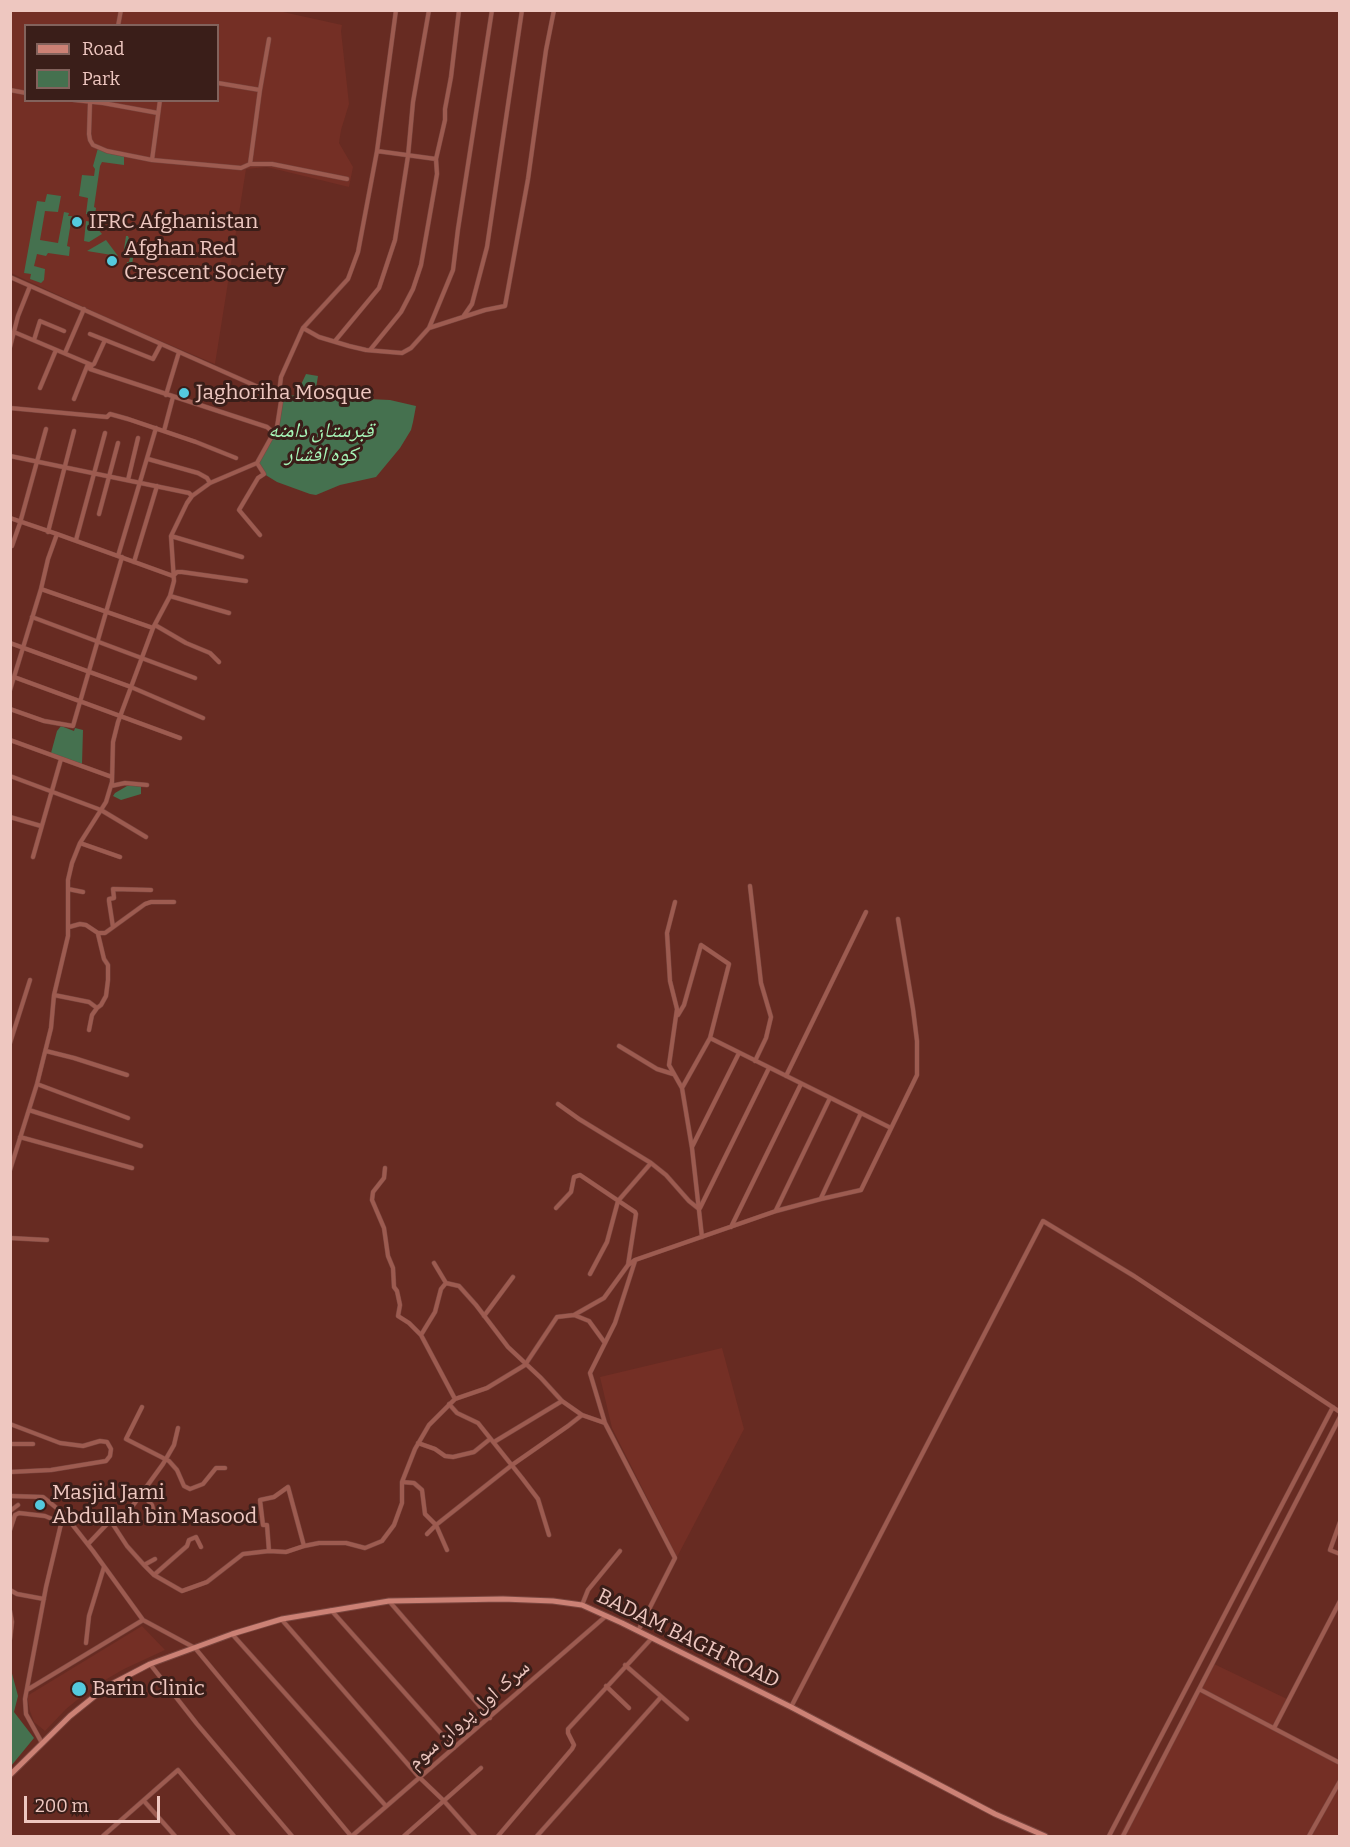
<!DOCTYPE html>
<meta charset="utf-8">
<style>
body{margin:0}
#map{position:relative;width:1350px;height:1847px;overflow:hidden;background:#672b22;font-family:Bitter,serif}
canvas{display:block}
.frame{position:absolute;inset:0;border:12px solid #eec7c0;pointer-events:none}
.legend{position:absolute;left:24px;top:24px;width:195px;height:78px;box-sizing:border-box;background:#3a1e19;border:2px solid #82625c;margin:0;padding:8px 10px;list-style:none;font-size:18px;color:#eec7c0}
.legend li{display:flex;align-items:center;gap:12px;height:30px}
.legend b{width:30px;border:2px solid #82625c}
.scale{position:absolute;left:24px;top:1796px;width:136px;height:27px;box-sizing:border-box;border:3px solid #eec7c0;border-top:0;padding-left:8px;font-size:18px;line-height:21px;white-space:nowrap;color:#eec7c0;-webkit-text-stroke:4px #3a1e19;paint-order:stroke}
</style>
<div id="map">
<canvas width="1350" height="1847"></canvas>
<div class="frame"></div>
<ul class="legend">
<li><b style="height:8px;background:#cc8175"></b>Road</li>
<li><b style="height:16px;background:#45714f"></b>Park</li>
</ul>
<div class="scale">200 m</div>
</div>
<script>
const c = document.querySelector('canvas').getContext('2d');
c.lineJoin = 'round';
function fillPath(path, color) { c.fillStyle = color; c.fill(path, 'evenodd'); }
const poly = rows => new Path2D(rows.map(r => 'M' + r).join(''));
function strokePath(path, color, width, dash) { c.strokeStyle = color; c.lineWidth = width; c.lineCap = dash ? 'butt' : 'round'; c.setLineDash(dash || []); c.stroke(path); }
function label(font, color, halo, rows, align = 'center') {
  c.font = font + ' Bitter,"Noto Naskh Arabic",serif'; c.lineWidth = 6; c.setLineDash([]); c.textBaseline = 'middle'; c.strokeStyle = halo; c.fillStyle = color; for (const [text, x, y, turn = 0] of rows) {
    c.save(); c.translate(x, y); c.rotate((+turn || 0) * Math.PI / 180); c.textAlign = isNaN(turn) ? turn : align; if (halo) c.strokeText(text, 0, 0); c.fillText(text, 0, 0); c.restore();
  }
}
const built = poly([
 [274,10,342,25,341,31,349,104,341,130,339,143,353,167,349,187,267,167,246,169,215,364,116,322,11,273,11,11],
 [26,26,218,26,218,100,26,100],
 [722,1348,744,1429,677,1557,612,1428,600,1377],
 [142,1626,165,1650,124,1669,93,1687,66,1709,45,1731,34,1722,30,1711,27,1696],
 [1212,1663,1287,1699,1273,1727,1339,1763,1339,1836,1119,1836]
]);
const green = poly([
 [98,148,124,154,124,165,102,162,100,166,94,207,96,208,95,215,86,214,88,198,79,196,82,175,94,176,95,169,93,166],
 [47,194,61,196,58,212,45,211,40,240,58,243,64,212,69,213,68,216,72,216,67,246,70,247,69,256,48,253,46,256,37,254,34,266,45,269,44,280,41,283,30,279,31,274,24,273,37,201,45,202],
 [86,221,92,222,102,234,89,242,84,241],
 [126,236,128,236,134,253,131,270,127,273,127,262,129,262,130,257,123,256],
 [106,240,118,256,87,251],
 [306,374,318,376,315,394,298,391],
 [282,395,390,400,416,406,413,422,411,430,400,448,376,477,340,485,316,495,310,494,277,482,264,474,257,463,277,427],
 [61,726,74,731,75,728,83,730,82,764,51,753,57,731],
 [127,786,141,786,141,794,121,800,113,796,115,793],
 [10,1666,18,1696,14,1712,34,1738,11,1766]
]);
const street = poly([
 [118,26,121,10],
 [218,83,260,90],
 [10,90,26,93],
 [74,100,103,103,158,113],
 [90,103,89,134,90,140,93,145,107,151,152,160,160,100],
 [377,151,436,159],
 [152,160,241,168,250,164,272,164,347,179],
 [250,164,260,90,269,39],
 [10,277,265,390,274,391,282,395,277,427,257,463,210,483,192,496,187,503,171,536,174,581,170,596,153,628,118,722,113,742,112,782,106,802,80,843,72,863,68,880,68,936,54,995,51,1028,37,1084,10,1170],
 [463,317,472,304,487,247,522,10],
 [303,328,319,337,349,346,366,350,402,353,411,348,429,328,485,310,505,306,528,179,546,50,554,10],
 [429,328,453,270,458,229,492,10],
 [14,332,92,365,90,369,267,427,274,433],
 [90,334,153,359,161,344],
 [34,340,40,321,64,331],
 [335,341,379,288,395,240,408,156,413,102,429,10],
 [10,347,18,316,30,286],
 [370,350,401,312,413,289,421,265,437,174,436,159,445,120,445,109,451,77,459,10],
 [65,353,84,309],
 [92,365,94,364,105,340],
 [40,388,56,350],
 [279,393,281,377,303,328,348,279,358,252,377,151,396,10],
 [166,395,179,352],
 [74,399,88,364],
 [10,408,107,417,110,414,128,419,196,442,236,458],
 [164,431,173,397],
 [10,456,189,493,192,496],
 [148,459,198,473,207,478,210,483],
 [257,463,264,474,258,478,239,510,260,535],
 [128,480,138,438],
 [99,514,118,443],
 [10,518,57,534],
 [48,532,74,431],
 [171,536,242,557],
 [76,540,105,433],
 [12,546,20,523,46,429],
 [118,556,156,428],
 [134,562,157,486],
 [170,596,229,613],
 [32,617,195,678],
 [155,625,186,643,210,653,219,662],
 [153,628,41,589,48,559,57,534,173,576,177,572,182,572,246,581],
 [10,643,131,687,203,718],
 [14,677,180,738],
 [10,690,41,589],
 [10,709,44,721,73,726,122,557],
 [10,740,112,777],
 [10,776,101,810,146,837],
 [111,786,125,783,147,785],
 [10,817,41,826],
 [80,843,120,857],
 [33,857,61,759],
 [750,886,761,983,771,1017,766,1038,755,1061],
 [68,889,83,892],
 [675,902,667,933,670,981,677,1009,669,1065,682,1088,692,1148,702,1237],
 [69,927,80,924,86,925,98,933,105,933,145,904,151,902,174,902],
 [113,927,109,901,109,899,114,898,113,889,151,890],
 [54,995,89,1002,97,1008],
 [678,1015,684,1005,701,945,729,964,710,1038,682,1088],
 [89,1030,92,1015,97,1008,101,1005,106,996,108,980,108,965,104,959,98,934],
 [710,1038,891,1128],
 [10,1043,30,980],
 [619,1046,657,1069,673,1074],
 [46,1051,74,1058,127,1075],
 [786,1076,866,912],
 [37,1084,128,1118],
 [558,1104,579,1119,651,1163,666,1175,689,1201,699,1209],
 [29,1110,141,1146],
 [20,1137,132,1168],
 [692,1147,739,1053],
 [385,1168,384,1178,373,1192,372,1200,384,1228,388,1256,393,1268,394,1287,397,1291,400,1305,398,1316,409,1323,421,1335,455,1399],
 [821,1198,861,1113],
 [556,1208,571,1192,574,1177,580,1175,635,1212,636,1214,628,1265],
 [700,1208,769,1068],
 [776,1210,830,1098],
 [731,1227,801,1084],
 [10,1238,47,1240],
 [635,1261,615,1323,590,1373,605,1423,675,1558,638,1631],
 [434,1263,446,1283,459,1286,476,1305,508,1347,541,1378,562,1401,582,1415,605,1423],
 [590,1274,607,1242,618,1201,651,1163],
 [574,1315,589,1321,605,1343],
 [484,1316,513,1277],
 [421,1335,435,1312,441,1289,446,1283],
 [449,1404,457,1413,478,1423,522,1478,538,1499,549,1535],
 [142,1407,126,1439,169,1461,177,1470,184,1486,190,1489,203,1484,216,1468,225,1468],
 [10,1424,60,1443,83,1446,100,1441,107,1442,111,1449,110,1456,106,1461,51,1470,10,1472],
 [494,1442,562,1401],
 [418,1443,435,1449,445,1456,453,1457,474,1452,490,1439],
 [10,1444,33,1444],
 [402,1482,414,1483,422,1490,425,1514,436,1525,447,1550],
 [142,1494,152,1505,155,1518],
 [10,1496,43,1497,64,1514,93,1551,143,1620,195,1648,351,1836],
 [10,1511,18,1505],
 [1340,1522,1330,1550,1340,1554],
 [112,1523,126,1515,163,1464,174,1445,178,1428],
 [10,1530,15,1515,19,1513,45,1516,57,1521,61,1524,46,1587,25,1699,26,1714,42,1743],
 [427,1534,436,1525,512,1465,568,1426,582,1415],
 [88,1544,108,1523,112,1523,127,1546,144,1565,154,1575,182,1591,207,1582,243,1554,269,1551,286,1552,304,1546,319,1543,346,1543,365,1548,382,1541,394,1525,402,1503,402,1482,415,1449,429,1425,455,1399,487,1388,525,1365,557,1317,574,1315,604,1298,628,1265,635,1260,776,1211,821,1199,861,1190,917,1075,917,1041,913,1009,898,919],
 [269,1551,267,1525,263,1525,260,1500,274,1497,288,1487,304,1546],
 [144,1565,155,1559],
 [154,1575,187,1546,189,1540,196,1537,201,1547],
 [10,1590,17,1594,44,1599],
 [389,1601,490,1718],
 [582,1605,588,1590,620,1551],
 [331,1610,454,1748],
 [10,1611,12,1622,10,1639],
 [282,1620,419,1777,444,1801,475,1836],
 [232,1634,386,1806],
 [86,1643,89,1616,104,1567],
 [150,1664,197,1724,292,1836],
 [625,1665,687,1719],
 [606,1686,629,1708],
 [1199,1689,1340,1763],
 [27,1690,143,1620],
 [791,1707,1043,1221,1134,1276,1340,1412],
 [1274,1728,1340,1601],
 [144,1801,175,1836],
 [103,1836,178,1770,234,1836],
 [352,1836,606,1616],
 [404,1836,481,1768],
 [498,1836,572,1749,574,1745,568,1733,568,1729,652,1638],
 [537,1836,661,1697],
 [1109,1836,1333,1407],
 [1123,1836,1340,1417],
 [1309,1836,1340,1781]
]);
const primary = poly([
 [10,1775,70,1716,106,1687,150,1664,232,1634,282,1619,389,1601,503,1599,553,1601,582,1605,622,1623,791,1707,995,1814,1045,1836]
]);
const markers = [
 [77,222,6,"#54cade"],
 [112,261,6,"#54cade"],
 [184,393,6,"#54cade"],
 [40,1505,6,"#54cade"],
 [79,1689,8,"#54cade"]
];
const poiNames = [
 ["IFRC Afghanistan",89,222],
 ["Afghan Red",124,249],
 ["Crescent Society",124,273],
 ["Jaghoriha Mosque",196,393],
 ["Masjid Jami",52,1493],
 ["Abdullah bin Masood",52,1517],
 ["Barin Clinic",92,1689]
];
const parkNames = [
 ["قبرستان دامنه",321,431],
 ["کوه افشار",321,455]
];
const streetNames = [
 ["BADAM BAGH ROAD",688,1639,26],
 ["سرک اول پروان سوم",469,1715,-41]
];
fillPath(built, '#742f25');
fillPath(green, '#45714f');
strokePath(street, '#7a463f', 5);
strokePath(primary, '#7a463f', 7);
strokePath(street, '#9d5b50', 4);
strokePath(primary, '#cc8175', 5);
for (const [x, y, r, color] of markers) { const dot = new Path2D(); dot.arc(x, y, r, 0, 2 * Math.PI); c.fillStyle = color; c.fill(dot); strokePath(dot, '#3a1e19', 2); }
label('21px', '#eec7c0', '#3a1e19', poiNames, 'left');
label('italic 21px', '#a7f6b8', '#3a1e19', parkNames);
label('21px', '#eec7c0', '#3a1e19', streetNames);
</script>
